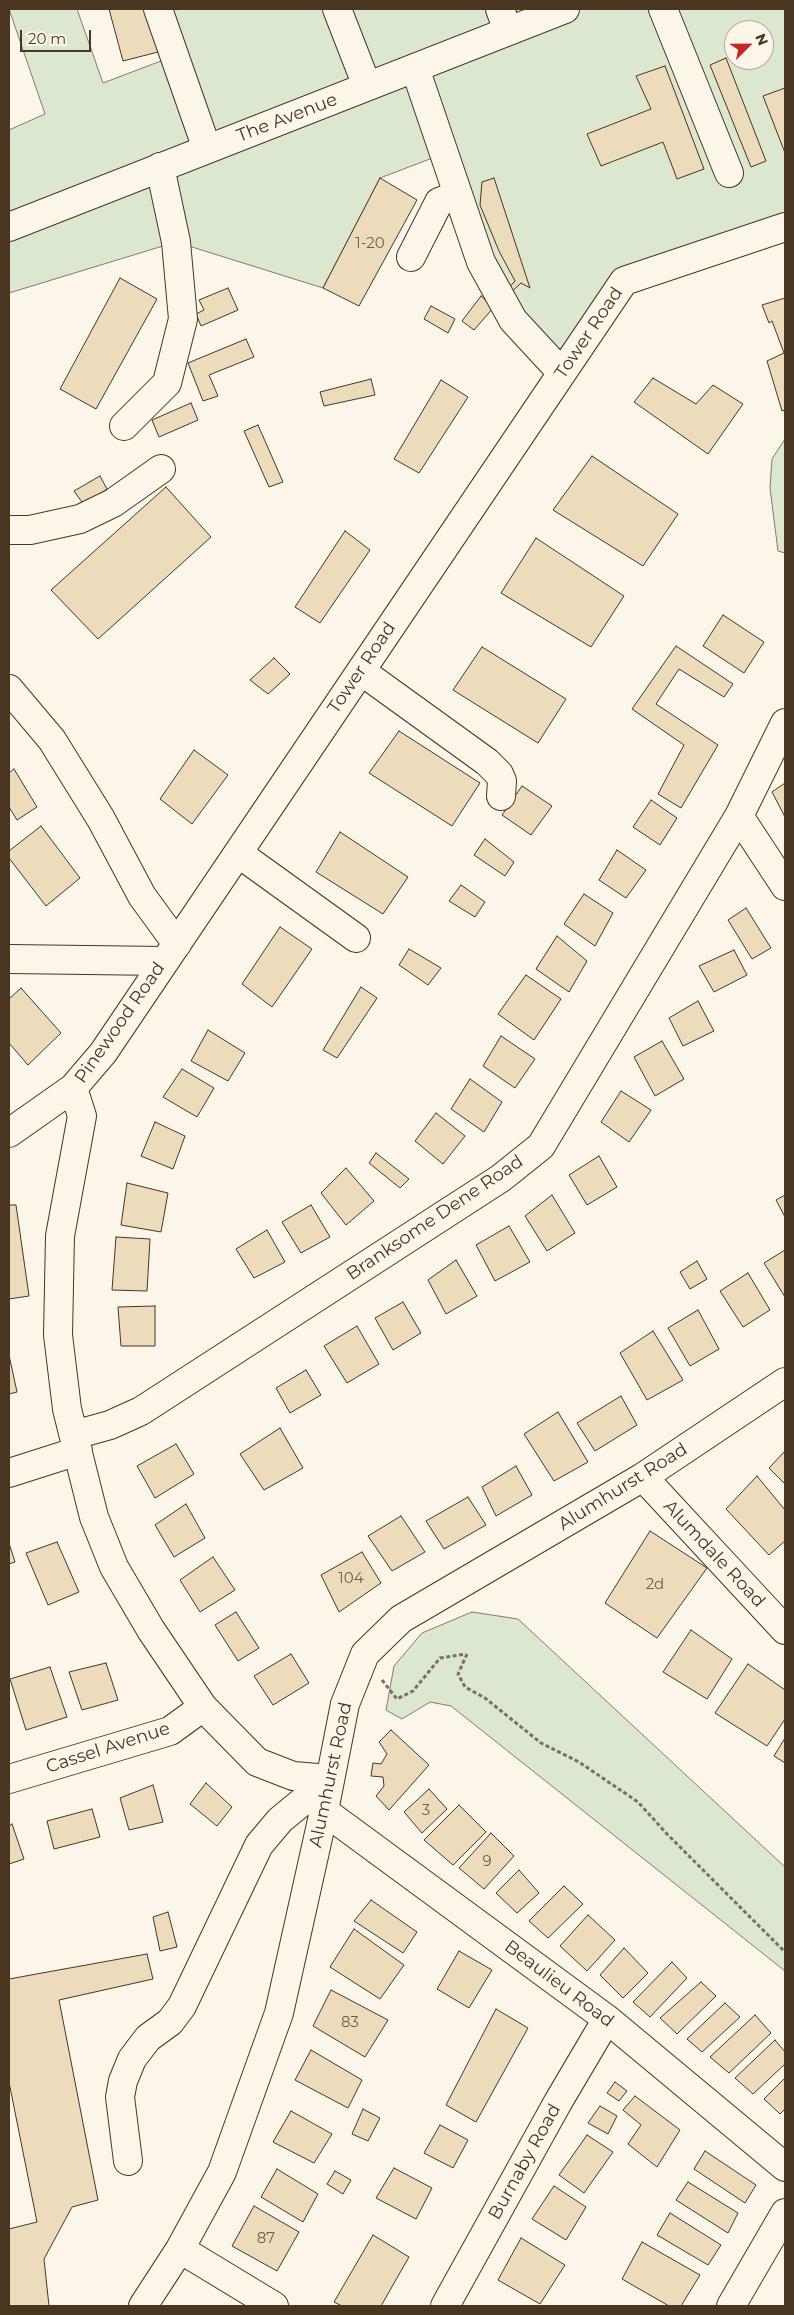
<!DOCTYPE html>
<style>
body{margin:0}
#map{position:relative;width:794px;height:2315px;overflow:hidden;background:#fbf6e9;font-family:Montserrat,sans-serif}
canvas{display:block}
.frame{position:absolute;inset:0;border:10px solid #4a3520;pointer-events:none}
.north{position:absolute;left:724px;top:20px;width:50px;height:50px;box-sizing:border-box;background:#fbf6e9;border:1px solid #b4a999;border-radius:50%;rotate:67deg;font-size:14px;font-weight:700;line-height:20px;text-align:center;color:#4a3520}
.north::after{content:'';display:block;margin:auto;width:18px;height:22px;background:#c62828;clip-path:polygon(50% 0,100% 100%,50% 72%,0 100%)}
.scale{position:absolute;left:20px;top:30px;width:71px;height:22px;box-sizing:border-box;border:2px solid #4a3520;border-top:0;padding-left:6px;font-size:15px;line-height:18px;white-space:nowrap;color:#4a3520;-webkit-text-stroke:4px #fbf6e9;paint-order:stroke}
</style>
<div id="map">
<canvas width="794" height="2315"></canvas>
<div class="frame"></div>
<div class="north">N</div>
<div class="scale">20 m</div>
</div>
<script>
const c = document.querySelector('canvas').getContext('2d');
c.lineJoin = 'round';
function fillPath(path, color) { c.fillStyle = color; c.fill(path, 'evenodd'); }
const poly = rows => new Path2D(rows.map(r => 'M' + r).join(''));
function strokePath(path, color, width, dash) { c.strokeStyle = color; c.lineWidth = width; c.lineCap = dash ? 'butt' : 'round'; c.setLineDash(dash || []); c.stroke(path); }
function label(font, color, halo, rows, align = 'center') {
  c.font = font + ' Montserrat,sans-serif'; c.lineWidth = 4; c.setLineDash([]); c.textBaseline = 'middle'; c.strokeStyle = halo; c.fillStyle = color; for (const [text, x, y, turn = 0] of rows) {
    c.save(); c.translate(x, y); c.rotate((+turn || 0) * Math.PI / 180); c.textAlign = isNaN(turn) ? turn : align; if (halo) c.strokeText(text, 0, 0); c.fillText(text, 0, 0); c.restore();
  }
}
const green = poly([
 [9,9,77,9,103,83,174,56,158,9,785,9,785,227,624,281,562,373,513,320,443,154,380,178,323,288,176,242,9,293,9,130,45,114,9,9],
 [734,30,764,30,764,60,734,60,734,30],
 [785,439,785,553,778,551,770,488,772,459,785,439],
 [472,1612,518,1619,785,1867,785,1971,451,1706,430,1702,402,1719,386,1710,394,1666,422,1633,472,1612]
]);
const building = poly([
 [109,9,146,9,158,52,123,61,109,9],
 [726,58,766,161,751,167,710,65,726,58],
 [665,66,704,169,677,179,663,142,601,166,587,134,651,109,636,76,665,66],
 [785,88,785,153,763,96,785,88],
 [380,178,417,200,359,306,323,288,380,178],
 [494,178,530,288,521,283,508,295,505,292,515,281,499,251,480,205,482,182,494,178],
 [120,278,157,299,96,409,60,389,120,278],
 [228,288,238,310,201,326,196,314,204,310,199,300,228,288],
 [481,296,494,307,474,330,462,321,481,296],
 [785,298,785,410,782,411,767,361,784,353,772,321,769,323,762,305,785,298],
 [431,306,455,319,448,333,424,319,431,306],
 [246,339,254,357,209,375,218,396,203,401,188,363,246,339],
 [653,378,696,404,713,385,743,404,708,454,634,402,653,378],
 [371,379,375,395,324,406,320,392,371,379],
 [441,380,468,397,419,473,394,459,441,380],
 [191,403,198,420,159,437,152,420,191,403],
 [258,425,283,482,269,487,244,431,258,425],
 [592,456,678,514,643,566,553,510,592,456],
 [100,476,107,489,84,505,74,491,100,476],
 [166,487,211,537,98,639,51,590,166,487],
 [345,531,370,550,320,623,295,607,345,531],
 [536,538,624,596,591,647,501,593,536,538],
 [723,615,764,642,744,673,703,646,723,615],
 [676,646,733,684,724,697,679,669,656,704,718,745,681,808,658,794,684,745,632,709,676,646],
 [482,647,566,699,538,743,453,690,482,647],
 [274,658,290,674,268,694,250,680,274,658],
 [399,731,480,783,452,826,369,773,399,731],
 [194,750,228,775,192,824,160,799,194,750],
 [14,769,37,807,17,820,9,807,9,773,14,769],
 [785,783,785,817,772,792,785,783],
 [522,786,552,806,531,835,502,815,522,786],
 [651,800,677,818,660,845,633,827,651,800],
 [41,826,80,878,46,906,9,858,9,851,41,826],
 [340,832,408,877,383,914,316,872,340,832],
 [485,839,514,862,505,876,474,855,485,839],
 [617,850,646,870,626,898,599,880,617,850],
 [461,885,485,902,475,917,449,901,461,885],
 [584,894,613,913,595,946,564,924,584,894],
 [746,908,771,948,752,959,728,920,746,908],
 [280,927,312,949,272,1007,242,984,280,927],
 [557,936,587,961,569,992,536,969,557,936],
 [409,949,441,968,428,985,399,965,409,949],
 [734,950,747,975,714,992,699,966,734,950],
 [526,975,561,999,534,1040,498,1014,526,975],
 [361,987,377,998,337,1058,323,1050,361,987],
 [21,988,61,1033,28,1065,9,1043,9,999,21,988],
 [698,1001,714,1031,683,1046,669,1018,698,1001],
 [208,1030,245,1053,228,1081,191,1061,208,1030],
 [501,1036,535,1059,515,1088,483,1066,501,1036],
 [662,1041,684,1079,655,1096,634,1057,662,1041],
 [182,1069,214,1088,197,1117,163,1097,182,1069],
 [470,1079,502,1102,484,1132,451,1109,470,1079],
 [621,1091,651,1110,629,1142,601,1122,621,1091],
 [436,1113,465,1136,443,1164,415,1141,436,1113],
 [155,1122,185,1136,173,1169,141,1156,155,1122],
 [376,1153,409,1179,400,1188,369,1163,376,1153],
 [599,1156,617,1187,587,1205,569,1175,599,1156],
 [346,1168,374,1201,346,1225,321,1193,346,1168],
 [127,1183,168,1193,161,1232,121,1225,127,1183],
 [552,1195,575,1233,547,1251,525,1216,552,1195],
 [785,1195,785,1217,776,1200,785,1195],
 [9,1205,16,1205,29,1296,9,1299,9,1205],
 [311,1205,330,1237,301,1253,282,1222,311,1205],
 [509,1226,530,1262,495,1281,476,1245,509,1226],
 [267,1230,285,1262,254,1278,236,1249,267,1230],
 [116,1237,150,1239,147,1291,112,1290,116,1237],
 [785,1250,785,1297,764,1263,785,1250],
 [456,1260,477,1296,446,1314,428,1280,456,1260],
 [697,1261,707,1279,690,1289,680,1272,697,1261],
 [748,1273,770,1310,743,1327,720,1291,748,1273],
 [403,1302,421,1333,393,1350,375,1318,403,1302],
 [155,1306,155,1346,121,1346,118,1307,155,1306],
 [698,1310,719,1349,690,1366,668,1328,698,1310],
 [357,1326,379,1364,347,1383,324,1346,357,1326],
 [653,1331,683,1380,647,1400,620,1353,653,1331],
 [9,1355,17,1392,9,1394,9,1355],
 [306,1370,321,1395,290,1413,276,1388,306,1370],
 [621,1396,637,1425,595,1451,577,1423,621,1396],
 [558,1412,588,1462,554,1481,524,1434,558,1412],
 [280,1428,303,1468,264,1490,240,1454,280,1428],
 [176,1444,194,1474,155,1498,137,1466,176,1444],
 [785,1451,785,1484,769,1468,785,1451],
 [516,1466,532,1495,496,1516,482,1487,516,1466],
 [757,1476,785,1510,785,1541,769,1555,726,1509,757,1476],
 [468,1497,486,1525,444,1549,426,1521,468,1497],
 [186,1504,205,1538,174,1557,155,1525,186,1504],
 [401,1516,425,1552,392,1571,368,1536,401,1516],
 [650,1531,707,1568,657,1638,605,1603,650,1531],
 [57,1542,79,1592,48,1605,26,1553,57,1542],
 [9,1543,15,1562,9,1564,9,1543],
 [362,1552,381,1583,339,1612,321,1575,362,1552],
 [213,1557,235,1590,200,1612,180,1580,213,1557],
 [236,1612,259,1648,238,1661,215,1625,236,1612],
 [691,1630,732,1659,707,1699,663,1672,691,1630],
 [291,1654,309,1683,273,1705,254,1676,291,1654],
 [106,1663,118,1700,82,1710,69,1672,106,1663],
 [748,1664,785,1690,785,1719,767,1746,715,1713,748,1664],
 [50,1667,67,1717,26,1730,10,1679,50,1667],
 [391,1730,429,1765,389,1810,376,1796,384,1786,383,1777,371,1776,373,1763,381,1764,387,1754,379,1742,391,1730],
 [785,1738,785,1763,774,1756,785,1738],
 [206,1783,232,1807,217,1826,190,1804,206,1783],
 [153,1785,163,1822,129,1830,120,1798,153,1785],
 [429,1789,447,1809,422,1833,404,1812,429,1789],
 [459,1805,486,1832,453,1865,424,1840,459,1805],
 [92,1809,100,1837,54,1849,47,1821,92,1809],
 [12,1824,24,1859,9,1864,9,1826,12,1824],
 [491,1833,514,1856,484,1889,459,1868,491,1833],
 [519,1870,539,1893,517,1913,496,1893,519,1870],
 [564,1886,583,1904,548,1938,529,1921,564,1886],
 [371,1900,417,1932,403,1953,354,1921,371,1900],
 [168,1912,177,1947,160,1951,153,1917,168,1912],
 [588,1915,615,1940,587,1971,560,1946,588,1915],
 [354,1929,404,1965,380,1999,330,1967,354,1929],
 [624,1948,648,1973,623,1998,600,1975,624,1948],
 [459,1951,492,1970,469,2008,437,1989,459,1951],
 [147,1954,153,1979,59,2000,98,2200,72,2207,44,2259,49,2306,9,2306,9,2229,37,2222,9,2082,9,1979,147,1954],
 [672,1962,687,1978,650,2017,633,2002,672,1962],
 [701,1982,716,1996,677,2034,660,2018,701,1982],
 [331,1990,388,2020,365,2057,313,2026,331,1990],
 [725,2003,740,2017,702,2052,687,2039,725,2003],
 [496,2009,528,2028,476,2122,446,2105,496,2009],
 [755,2015,771,2033,729,2073,710,2057,755,2015],
 [775,2040,785,2052,785,2064,753,2094,735,2078,775,2040],
 [311,2050,362,2080,348,2108,295,2080,311,2050],
 [785,2078,785,2109,780,2114,764,2099,785,2078],
 [615,2082,627,2091,619,2101,607,2093,615,2082],
 [635,2096,680,2130,657,2167,628,2144,641,2125,623,2110,635,2096],
 [600,2106,617,2116,608,2134,588,2123,600,2106],
 [363,2109,380,2118,368,2141,352,2134,363,2109],
 [291,2111,332,2134,314,2163,273,2142,291,2111],
 [440,2125,468,2140,453,2168,424,2153,440,2125],
 [587,2135,613,2152,584,2193,559,2175,587,2135],
 [705,2151,756,2185,745,2203,694,2169,705,2151],
 [394,2168,432,2188,416,2219,376,2198,394,2168],
 [277,2169,318,2194,303,2222,261,2197,277,2169],
 [335,2171,351,2180,343,2194,327,2184,335,2171],
 [688,2182,738,2213,728,2233,676,2200,688,2182],
 [554,2186,586,2207,566,2240,532,2219,554,2186],
 [254,2206,299,2232,277,2271,232,2246,254,2206],
 [670,2213,721,2245,708,2265,657,2235,670,2213],
 [373,2235,409,2257,381,2306,342,2306,334,2302,373,2235],
 [521,2238,565,2265,540,2304,498,2280,521,2238],
 [642,2242,700,2275,681,2306,669,2306,622,2279,642,2242]
]);
const path = poly([
 [467,1654,458,1674,465,1687,485,1698,541,1743,579,1762,638,1802,667,1834,785,1952],
 [382,1680,397,1699,413,1691,440,1658,466,1654]
]);
const minor = poly([
 [158,9,207,149],
 [337,9,367,86],
 [500,9,508,31],
 [663,9,729,173],
 [415,68,481,262,513,320,562,373],
 [411,257,439,202,457,195],
 [124,426,167,383,183,319,176,242,160,167],
 [9,530,30,530,80,519,113,503,161,469],
 [361,671,487,762,499,774,502,781,501,796],
 [9,689,52,740,101,819,142,896,177,944],
 [739,816,785,886],
 [238,853,356,938],
 [9,959,164,961],
 [73,1088,82,1116,60,1236,58,1335,67,1409,94,1517,114,1567,151,1630,203,1707,257,1762,293,1776,330,1779],
 [9,1133,73,1088,103,1053,624,281,785,227],
 [74,1435,110,1425,141,1411,501,1178,541,1146,739,816,785,723],
 [9,1473,78,1451],
 [643,1477,785,1630],
 [9,1779,170,1731,203,1707],
 [324,1811,607,2019,785,2167],
 [128,2161,120,2097,123,2081,132,2059,148,2038,170,2022,182,2006,259,1845,280,1820,330,1779],
 [180,2249,274,2306],
 [143,2306,180,2249,222,2172,279,2013,324,1811,345,1704,365,1654,401,1619,643,1477,785,1382],
 [445,2306,558,2102,607,2019],
 [731,2306,785,2213]
]);
const major = poly([
 [9,227,565,9]
]);
const numberNames = [
 ["1-20",370,244],
 ["104",351,1579],
 ["2d",655,1585],
 ["3",426,1811],
 ["9",487,1862],
 ["83",350,2023],
 ["87",266,2239]
];
const streetNames = [
 ["The Avenue",287,118,-21],
 ["Tower Road",589,333,-56],
 ["Tower Road",362,668,-56],
 ["Pinewood Road",120,1023,-55],
 ["Branksome Dene Road",435,1218,-34],
 ["Alumhurst Road",623,1487,-32],
 ["Alumdale Road",714,1554,47],
 ["Cassel Avenue",108,1748,-18],
 ["Alumhurst Road",331,1775,-78],
 ["Beaulieu Road",559,1984,37],
 ["Burnaby Road",525,2162,-61]
];
fillPath(green, '#dce7d0');
strokePath(green, '#887966', 1);
fillPath(building, '#ecdcbc');
strokePath(building, '#4a3520', 1);
strokePath(minor, '#4a3520', 30);
strokePath(major, '#4a3520', 30);
strokePath(path, '#7f6f5c', 3, [4, 2.5]);
strokePath(minor, '#fbf6e9', 28);
strokePath(major, '#fbf6e9', 28);
label('15px', '#725f47', null, numberNames);
label('18px', '#4a3520', '#fbf6e9', streetNames);
</script>
